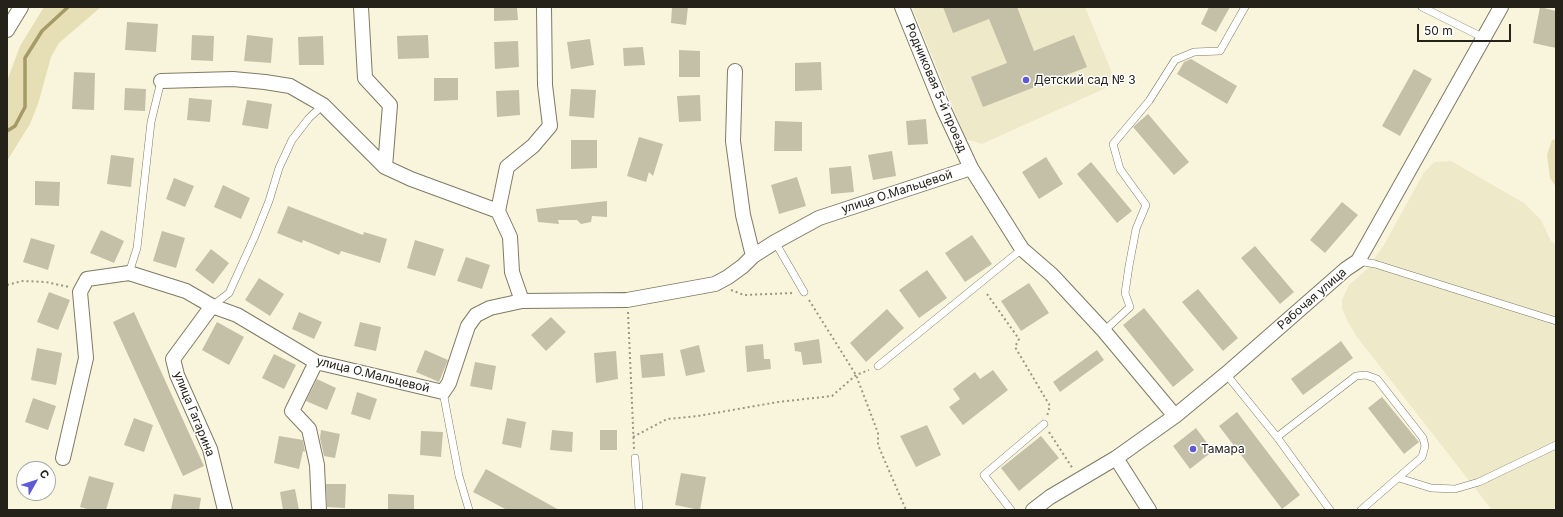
<!DOCTYPE html>
<meta charset="utf-8">
<style>
body{margin:0}
#map{position:relative;width:1563px;height:517px;overflow:hidden;background:#f9f5dc;font-family:Inter,sans-serif}
canvas{display:block}
.frame{position:absolute;inset:0;border:8px solid #242219;pointer-events:none}
.north{position:absolute;left:16px;top:461px;width:40px;height:40px;box-sizing:border-box;background:#fff;border:1px solid #a7a7a3;border-radius:50%;rotate:51deg;font-size:11px;font-weight:700;line-height:16px;text-align:center;color:#242219}
.north::after{content:'';display:block;margin:auto;width:14px;height:18px;background:#5e5ad3;clip-path:polygon(50% 0,100% 100%,50% 72%,0 100%)}
.scale{position:absolute;left:1417px;top:24px;width:94px;height:18px;box-sizing:border-box;border:2px solid #242219;border-top:0;padding-left:5px;font-size:12px;line-height:14px;white-space:nowrap;color:#242219;-webkit-text-stroke:3px #fff;paint-order:stroke}
</style>
<div id="map">
<canvas width="1563" height="517"></canvas>
<div class="frame"></div>
<div class="north">С</div>
<div class="scale">50 m</div>
</div>
<script>
const c = document.querySelector('canvas').getContext('2d');
c.lineJoin = 'round';
function fillPath(path, color) { c.fillStyle = color; c.fill(path, 'evenodd'); }
const poly = rows => new Path2D(rows.map(r => 'M' + r).join(''));
function strokePath(path, color, width, dash) { c.strokeStyle = color; c.lineWidth = width; c.lineCap = dash ? 'butt' : 'round'; c.setLineDash(dash || []); c.stroke(path); }
function label(font, color, halo, rows, align = 'center') {
  c.font = font + ' Inter,sans-serif'; c.lineWidth = 3; c.setLineDash([]); c.textBaseline = 'middle'; c.strokeStyle = halo; c.fillStyle = color; for (const [text, x, y, turn = 0] of rows) {
    c.save(); c.translate(x, y); c.rotate((+turn || 0) * Math.PI / 180); c.textAlign = isNaN(turn) ? turn : align; if (halo) c.strokeText(text, 0, 0); c.fillText(text, 0, 0); c.restore();
  }
}
const built = poly([
 [912,7,1085,7,1112,73,1106,88,982,144,966,139],
 [1451,161,1524,203,1541,220,1551,241,1556,245,1556,510,1492,510,1357,337,1348,322,1342,308,1342,300,1349,285,1366,270,1384,245,1423,174,1434,162]
]);
const green = poly([
 [44,7,101,7,59,43,51,57,38,104,30,124,7,161,7,81,20,46],
 [1556,139,1556,187,1550,178,1547,155,1552,140]
]);
const stream = poly([
 [7,131,15,126,25,107,25,58,42,31,68,7]
]);
const building = poly([
 [494,7,517,7,518,20,494,21],
 [672,7,688,7,686,25,671,23],
 [943,7,1017,7,1034,51,1074,35,1087,67,983,107,971,77,1007,63,989,19,953,33],
 [1209,7,1230,7,1216,32,1201,24],
 [1540,7,1556,11,1556,48,1533,43],
 [127,22,158,24,156,52,125,50],
 [192,35,214,36,213,61,191,60],
 [247,35,273,38,271,63,244,61],
 [428,35,429,58,398,59,397,36],
 [323,36,324,65,299,65,298,37],
 [590,39,594,65,571,69,567,42],
 [518,41,519,67,495,69,494,42],
 [643,47,645,65,624,66,623,48],
 [679,50,700,51,700,77,679,77],
 [1191,59,1237,86,1227,104,1177,74,1184,62],
 [821,62,822,90,795,91,795,63],
 [1414,69,1432,79,1400,136,1382,126],
 [74,72,95,73,94,110,72,109],
 [434,78,458,78,458,100,434,101],
 [125,88,146,89,145,111,124,110],
 [571,89,596,90,594,118,569,116],
 [519,90,520,115,497,117,496,91],
 [700,95,701,121,679,122,677,96],
 [189,98,212,100,210,122,187,120],
 [247,100,272,104,268,129,242,125],
 [1148,114,1189,162,1174,175,1133,127],
 [926,119,928,144,908,145,906,121],
 [775,121,802,122,802,151,774,151],
 [639,137,663,144,653,176,649,172,646,182,627,176],
 [571,140,597,140,597,168,571,169],
 [892,151,896,176,873,180,868,155],
 [111,155,134,158,131,187,107,184],
 [1046,157,1063,184,1039,199,1022,172],
 [1091,162,1132,211,1117,223,1077,174],
 [851,166,854,192,831,194,829,168],
 [797,177,806,206,779,214,771,185],
 [174,178,194,186,185,207,166,199],
 [35,181,60,182,59,206,35,205],
 [223,185,250,198,241,219,214,207],
 [607,201,607,217,592,216,591,222,581,224,577,220,558,220,559,224,538,222,536,209],
 [1342,202,1358,215,1325,253,1310,240],
 [288,206,363,235,364,232,387,239,380,263,341,251,339,255,303,240,302,243,277,233],
 [101,230,124,241,114,263,90,253],
 [162,231,185,238,176,268,153,261],
 [972,235,992,264,965,282,945,253],
 [31,238,55,245,48,270,23,262],
 [415,240,444,249,435,276,407,268],
 [1255,246,1294,292,1280,304,1241,258],
 [211,249,229,263,213,284,195,270],
 [466,257,490,265,482,289,457,281],
 [927,270,947,298,919,318,899,290],
 [259,278,284,294,270,316,245,300],
 [1029,283,1049,313,1021,331,1001,301],
 [1198,289,1238,338,1223,351,1182,302],
 [49,292,70,300,58,330,37,322],
 [1144,308,1194,370,1173,387,1123,325],
 [887,309,904,328,866,362,850,343],
 [134,312,204,466,183,476,113,322],
 [299,312,322,322,314,339,292,329],
 [551,317,566,332,546,351,531,335],
 [217,322,244,337,229,365,202,350],
 [360,322,381,327,376,351,354,346],
 [819,339,822,363,803,365,801,352,795,351,794,343],
 [1341,341,1353,358,1303,395,1291,379],
 [763,344,764,359,770,359,771,369,747,372,745,346],
 [699,345,705,372,686,376,680,350],
 [37,348,62,353,56,385,31,380],
 [425,350,448,360,439,382,416,372],
 [1097,350,1104,360,1060,392,1053,382],
 [616,351,618,379,596,383,594,353],
 [663,353,665,376,642,378,640,355],
 [274,354,296,365,284,389,262,378],
 [475,362,496,366,492,390,470,386],
 [993,370,1008,390,963,425,949,407,960,399,953,389,975,372,980,379],
 [317,379,336,388,327,410,306,401],
 [357,392,377,399,370,420,351,414],
 [1382,397,1419,442,1404,454,1368,408],
 [33,398,56,406,48,430,25,422],
 [1237,412,1300,495,1282,509,1219,426],
 [134,418,153,425,144,452,124,445],
 [507,418,526,422,521,448,502,444],
 [927,425,941,455,916,467,900,436],
 [1196,428,1213,451,1190,469,1173,446],
 [321,430,340,434,335,458,324,456,320,438],
 [552,430,573,432,572,452,550,450],
 [600,430,617,430,617,450,600,450],
 [421,431,443,432,441,457,420,455],
 [279,436,303,440,305,452,303,451,299,469,274,463],
 [1041,436,1059,458,1019,491,1001,468],
 [486,469,559,510,507,510,473,492],
 [681,473,706,477,700,510,675,505],
 [89,476,114,483,106,510,91,510,80,507],
 [326,484,346,484,345,508,327,507],
 [295,489,299,510,283,510,280,492],
 [174,494,201,498,199,510,171,510],
 [388,494,414,495,414,510,388,510]
]);
const path = poly([
 [7,285,23,281,46,282,69,287],
 [731,290,744,295,794,293],
 [987,294,1019,339,1015,347,1050,406,1047,416],
 [809,300,856,375,878,433,878,445,906,510],
 [628,312,634,449],
 [1049,432,1073,469],
 [633,437,667,419,698,416,778,402,832,396,856,375,869,370]
]);
const lane = poly([
 [1422,7,1484,38],
 [775,242,804,292],
 [1358,261,1375,264,1556,321],
 [129,273,137,248,151,122,161,81],
 [212,306,229,293,255,236,269,201,279,168,292,140,309,118,323,105],
 [1104,331,1130,307,1125,293,1129,266,1136,229,1146,205,1120,169,1113,144,1149,101,1175,60,1194,52,1220,51,1245,7],
 [878,366,1022,249],
 [1226,374,1277,437,1330,510],
 [443,392,459,476,469,510],
 [1277,437,1356,376,1366,375,1377,379,1423,438,1425,446,1422,457,1361,510],
 [635,458,639,510],
 [1399,478,1431,488,1455,489,1479,482,1556,445],
 [1011,510,984,475,1044,424]
]);
const street = poly([
 [361,7,365,78,390,105,385,167],
 [902,7,943,108,971,168,1022,249,1052,275,1104,331,1175,416],
 [7,30,21,7],
 [735,71,733,141,743,215,753,256],
 [161,81,233,79,265,82,290,86,323,105,385,167,411,179,498,211,510,237,512,272,522,301,627,300,715,284,728,277,743,266,753,256,775,242,819,218,971,168],
 [498,211,507,167,533,146,550,126,545,85,544,7],
 [212,306,173,359,177,375,210,449,225,510],
 [316,362,292,411,309,429,317,465,319,510],
 [63,458,86,358,80,292,87,279,129,273,186,291,212,306,237,315,316,362,443,392,449,383,468,326,476,315,490,308,522,301],
 [1116,458,1149,510],
 [1033,510,1050,497,1116,458,1175,416,1226,374,1346,269,1358,261,1501,7]
]);
const markers = [
 [1026,80,4,"#5e5ad3"],
 [1193,449,4,"#5e5ad3"]
];
const poiNames = [
 ["Детский сад № 3",1034,80],
 ["Тамара",1201,449]
];
const streetNames = [
 ["Родниковая 5-й проезд",936,88,67],
 ["улица О.Мальцевой",897,192,-18],
 ["Рабочая улица",1312,299,-41],
 ["улица О.Мальцевой",373,375,14],
 ["улица Гагарина",194,414,68]
];
fillPath(built, '#eee9c9');
fillPath(green, '#e6dfb5');
strokePath(stream, '#a49b66', 3.5);
fillPath(building, '#c4c0a8');
strokePath(lane, '#7e7a64', 8);
strokePath(street, '#7e7a64', 16);
strokePath(path, '#999684', 2, [2, 3]);
strokePath(lane, '#fff', 7);
strokePath(street, '#fff', 14);
for (const [x, y, r, color] of markers) { const dot = new Path2D(); dot.arc(x, y, r, 0, 2 * Math.PI); c.fillStyle = color; c.fill(dot); strokePath(dot, '#fff', 1.5); }
label('12px', '#242219', '#fff', poiNames, 'left');
label('12px', '#242219', '#fff', streetNames);
</script>
